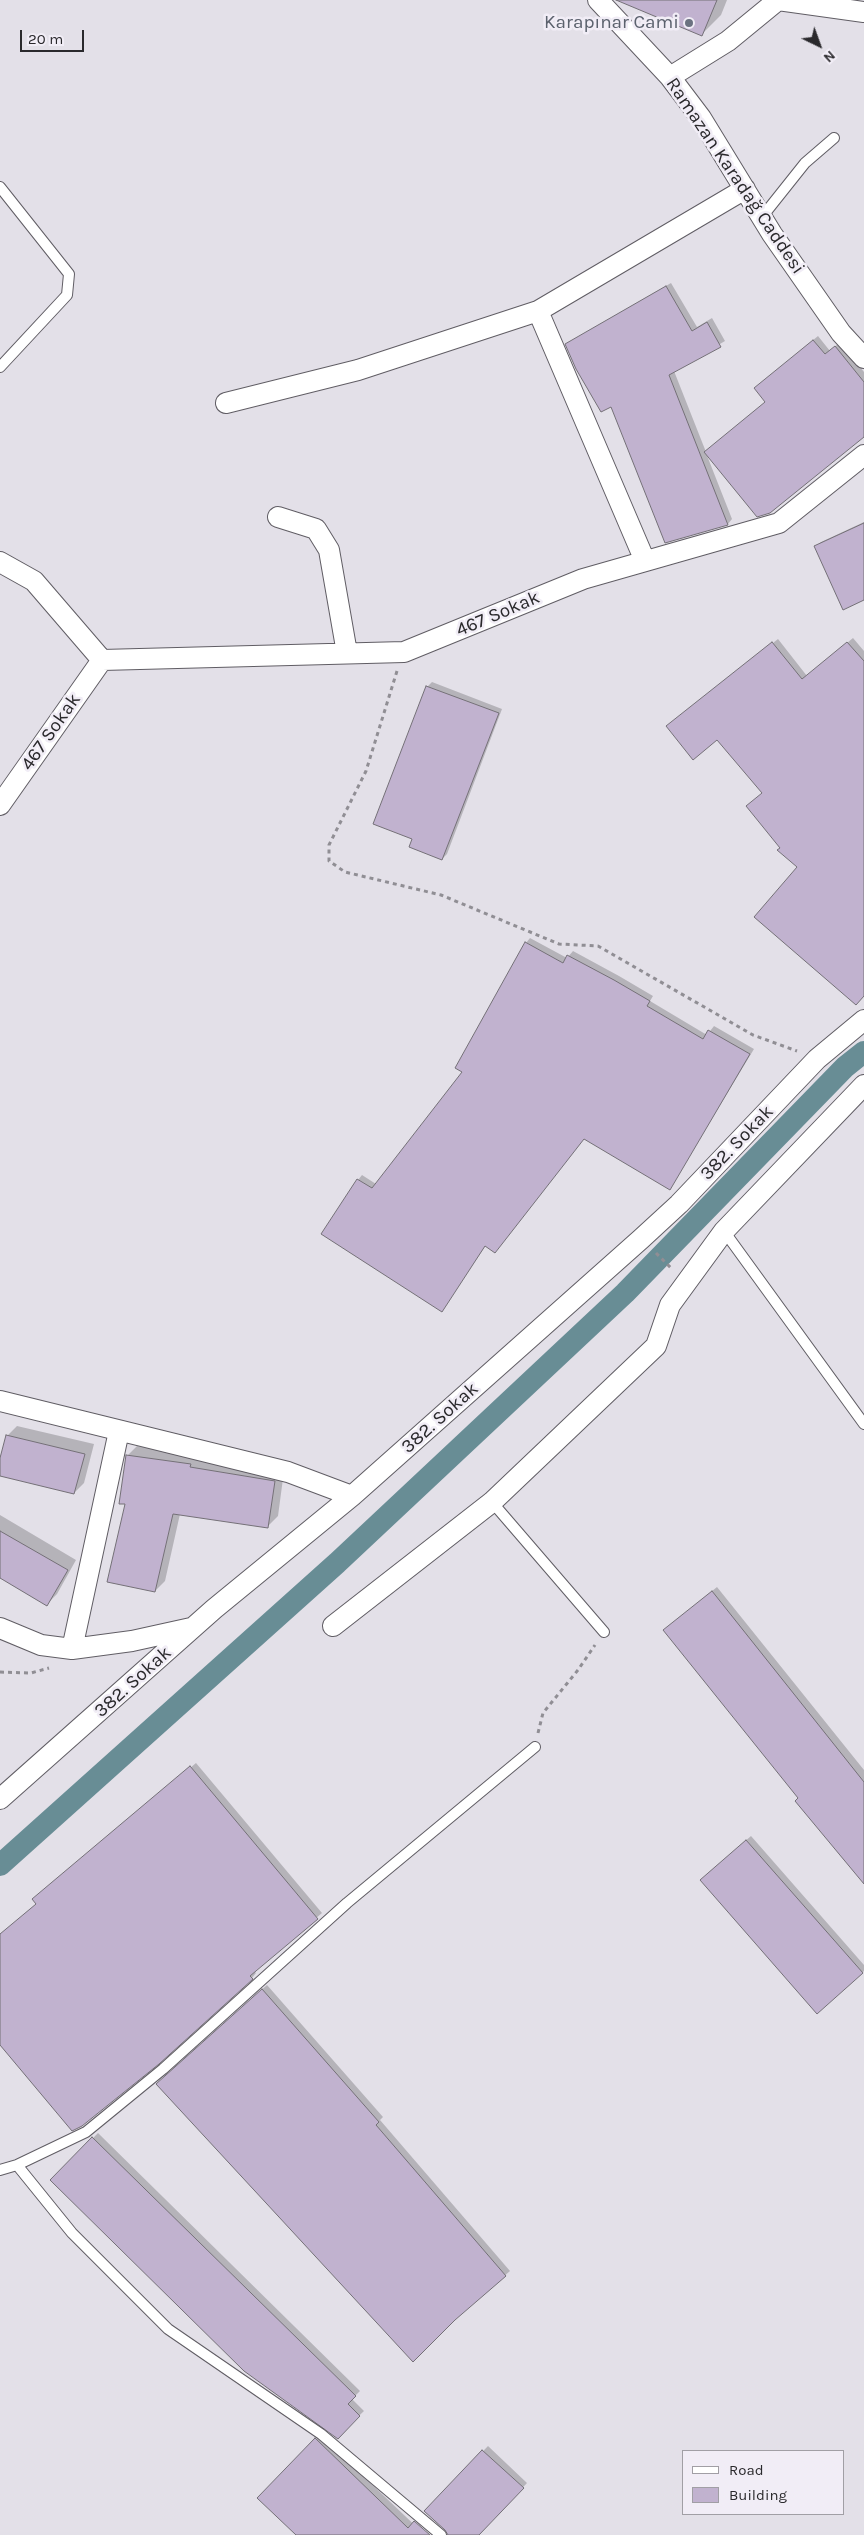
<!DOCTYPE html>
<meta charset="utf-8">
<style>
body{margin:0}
#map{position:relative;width:864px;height:2535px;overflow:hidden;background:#e3e0e8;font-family:Karla,sans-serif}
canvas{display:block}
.legend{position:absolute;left:682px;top:2450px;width:162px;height:65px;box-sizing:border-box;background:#f1edf6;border:1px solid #a19fa5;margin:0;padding:6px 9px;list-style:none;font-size:15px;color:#2a292c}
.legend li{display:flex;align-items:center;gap:10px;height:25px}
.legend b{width:25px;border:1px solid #a19fa5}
.north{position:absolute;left:794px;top:20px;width:50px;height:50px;-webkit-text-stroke:4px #f1edf6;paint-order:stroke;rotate:138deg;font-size:14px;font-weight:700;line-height:20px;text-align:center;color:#2a292c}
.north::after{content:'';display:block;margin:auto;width:18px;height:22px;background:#2a292c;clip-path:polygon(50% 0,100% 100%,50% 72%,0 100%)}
.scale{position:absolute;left:20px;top:30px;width:64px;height:22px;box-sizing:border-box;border:2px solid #2a292c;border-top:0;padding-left:6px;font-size:15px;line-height:18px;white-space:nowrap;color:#2a292c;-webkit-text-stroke:4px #f1edf6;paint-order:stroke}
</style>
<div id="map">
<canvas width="864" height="2535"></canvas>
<ul class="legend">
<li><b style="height:6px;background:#fff"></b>Road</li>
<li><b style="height:14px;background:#c1b2cf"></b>Building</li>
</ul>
<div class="north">N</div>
<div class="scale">20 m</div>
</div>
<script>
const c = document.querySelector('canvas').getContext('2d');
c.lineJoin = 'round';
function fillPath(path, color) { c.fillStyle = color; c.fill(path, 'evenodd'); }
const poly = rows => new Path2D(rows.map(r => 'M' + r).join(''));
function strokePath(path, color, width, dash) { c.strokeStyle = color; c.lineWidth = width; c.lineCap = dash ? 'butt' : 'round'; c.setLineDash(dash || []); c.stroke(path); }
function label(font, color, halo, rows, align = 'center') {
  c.font = font + ' Karla,sans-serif'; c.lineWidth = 5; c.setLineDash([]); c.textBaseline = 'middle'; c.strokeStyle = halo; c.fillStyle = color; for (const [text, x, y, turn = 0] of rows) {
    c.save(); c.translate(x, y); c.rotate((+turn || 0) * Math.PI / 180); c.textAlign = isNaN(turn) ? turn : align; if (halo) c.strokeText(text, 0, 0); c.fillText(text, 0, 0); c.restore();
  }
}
const shadow = poly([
 [645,0,727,0,721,15,701,35],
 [671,283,697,327,712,318,725,341,674,371,706,452,766,402,760,384,818,336,830,351,840,342,864,372,864,435,706,453,732,519,728,524,612,405,566,344],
 [864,522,864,599,816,546,821,542],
 [853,638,864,651,864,995,799,867,781,848,763,793,718,738,673,722,778,639,807,676],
 [432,682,502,709,447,854,442,859,414,838,427,687],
 [530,938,567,958,573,951,619,976,653,996,650,1001,707,1035,714,1026,754,1049,670,1188,584,1138,486,1245,442,1310,358,1180,362,1175,376,1184,464,1072,526,943],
 [17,1426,94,1444,84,1483,74,1493,0,1474,0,1463,7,1436],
 [137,1446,200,1455,284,1471,278,1516,268,1526,180,1514,165,1581,155,1591,126,1503,127,1456],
 [0,1515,76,1560,57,1594,47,1604,0,1577],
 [717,1587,864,1770,864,1882,669,1626],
 [196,1763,322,1913,254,1971,256,1973,252,1978,158,2063,0,2043,0,1935,38,1903,39,1895],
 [751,1836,864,1965,864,1971,817,2012,706,1875],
 [267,1985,383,2117,380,2120,510,2271,454,2320,162,2079],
 [98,2133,360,2391,352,2399,364,2411,337,2437,52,2180],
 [320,2435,425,2535,298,2535,259,2498],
 [488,2446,527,2483,478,2535,463,2535,431,2505]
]);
const canal = poly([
 [0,1865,337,1563,625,1293,845,1067,864,1052]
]);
const building = poly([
 [616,0,717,0,702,36,616,0],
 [666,286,692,331,707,322,721,347,669,375,728,525,665,543,611,407,601,412,576,369,565,344,666,286],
 [813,340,825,354,835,346,864,382,864,437,770,513,757,517,704,452,765,402,754,388,813,340],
 [864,523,864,600,843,610,814,546,864,523],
 [772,642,802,679,847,642,864,661,864,996,856,1005,754,917,797,867,777,850,780,848,746,806,762,793,717,740,693,760,666,726,772,642],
 [426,686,499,713,442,860,409,847,412,839,373,824,426,686],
 [525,942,563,963,567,955,614,980,650,1001,647,1006,703,1039,708,1030,750,1054,670,1190,584,1139,495,1253,485,1246,442,1312,321,1234,357,1179,372,1188,462,1072,455,1068,525,942],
 [6,1435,85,1454,74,1494,0,1476,0,1458,6,1435],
 [126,1455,191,1464,190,1467,275,1481,268,1528,173,1514,155,1592,107,1582,125,1504,119,1504,126,1455],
 [0,1531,68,1570,47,1606,0,1578,0,1531],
 [712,1591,864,1782,864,1884,795,1801,798,1798,663,1630,712,1591],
 [190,1766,318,1919,250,1976,253,1979,159,2064,82,2126,72,2131,0,2045,0,1934,36,1904,32,1899,190,1766],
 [746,1840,863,1973,817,2014,700,1880,746,1840],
 [262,1989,379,2122,376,2125,506,2276,455,2320,413,2362,156,2084,262,1989],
 [92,2137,356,2396,348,2404,360,2416,338,2439,244,2371,50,2180,92,2137],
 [315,2438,408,2528,414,2521,430,2535,296,2535,257,2498,315,2438],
 [482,2450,524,2488,479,2535,448,2535,445,2530,424,2511,482,2450]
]);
const path = poly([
 [397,671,366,771,329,845,329,861,345,872,441,895,559,944,598,946,753,1035,797,1051],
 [656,1253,671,1268],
 [0,1672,31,1673,49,1668],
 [538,1733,543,1713,578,1670,595,1645]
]);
const service = poly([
 [0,187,69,274,67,295,0,367],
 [762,217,805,163,834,138],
 [724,1231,864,1424],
 [492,1502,604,1632],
 [17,2165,72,2233,168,2329,321,2434,441,2535],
 [0,2170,17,2165,86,2132,163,2069,347,1903,535,1747]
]);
const minor = poly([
 [598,0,670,77,701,118,772,234,841,333,864,358],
 [778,0,864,12],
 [670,77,728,41,778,0],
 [538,311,645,561],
 [226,403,358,370,538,311,745,189],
 [278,517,316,529,329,550,347,653],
 [0,562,34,581,102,660,404,652,583,579,779,523,864,455],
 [0,805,102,660],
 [0,1401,288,1472,352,1496],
 [333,1626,492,1502,656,1346,670,1305,724,1231,864,1085],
 [0,1628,41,1645,72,1649,132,1641,191,1628],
 [72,1649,119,1431],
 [0,1799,214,1609,352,1496,641,1239,679,1204,817,1059,864,1020]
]);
const markers = [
 [689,23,5,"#6b7280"]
];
const worshipNames = [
 ["Karapınar Cami",679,23]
];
const streetNames = [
 ["Ramazan Karadağ Caddesi",735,176,56],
 ["467 Sokak",498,614,-23],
 ["467 Sokak",51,732,-55],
 ["382. Sokak",737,1143,-46],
 ["382. Sokak",440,1418,-42],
 ["382. Sokak",133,1682,-42]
];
fillPath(shadow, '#0003');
strokePath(canal, '#688d95', 22);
fillPath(building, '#c1b2cf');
strokePath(building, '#747077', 1);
strokePath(service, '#605d64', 12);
strokePath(minor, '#605d64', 22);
strokePath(path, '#908e94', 3, [4, 4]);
strokePath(service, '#fff', 10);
strokePath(minor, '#fff', 20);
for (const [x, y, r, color] of markers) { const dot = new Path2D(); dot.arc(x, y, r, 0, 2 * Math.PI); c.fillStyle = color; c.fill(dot); strokePath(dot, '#f1edf6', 2); }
label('19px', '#5b616d', '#f1edf6', worshipNames, 'right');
label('19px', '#2a292c', '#f1edf6', streetNames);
</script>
